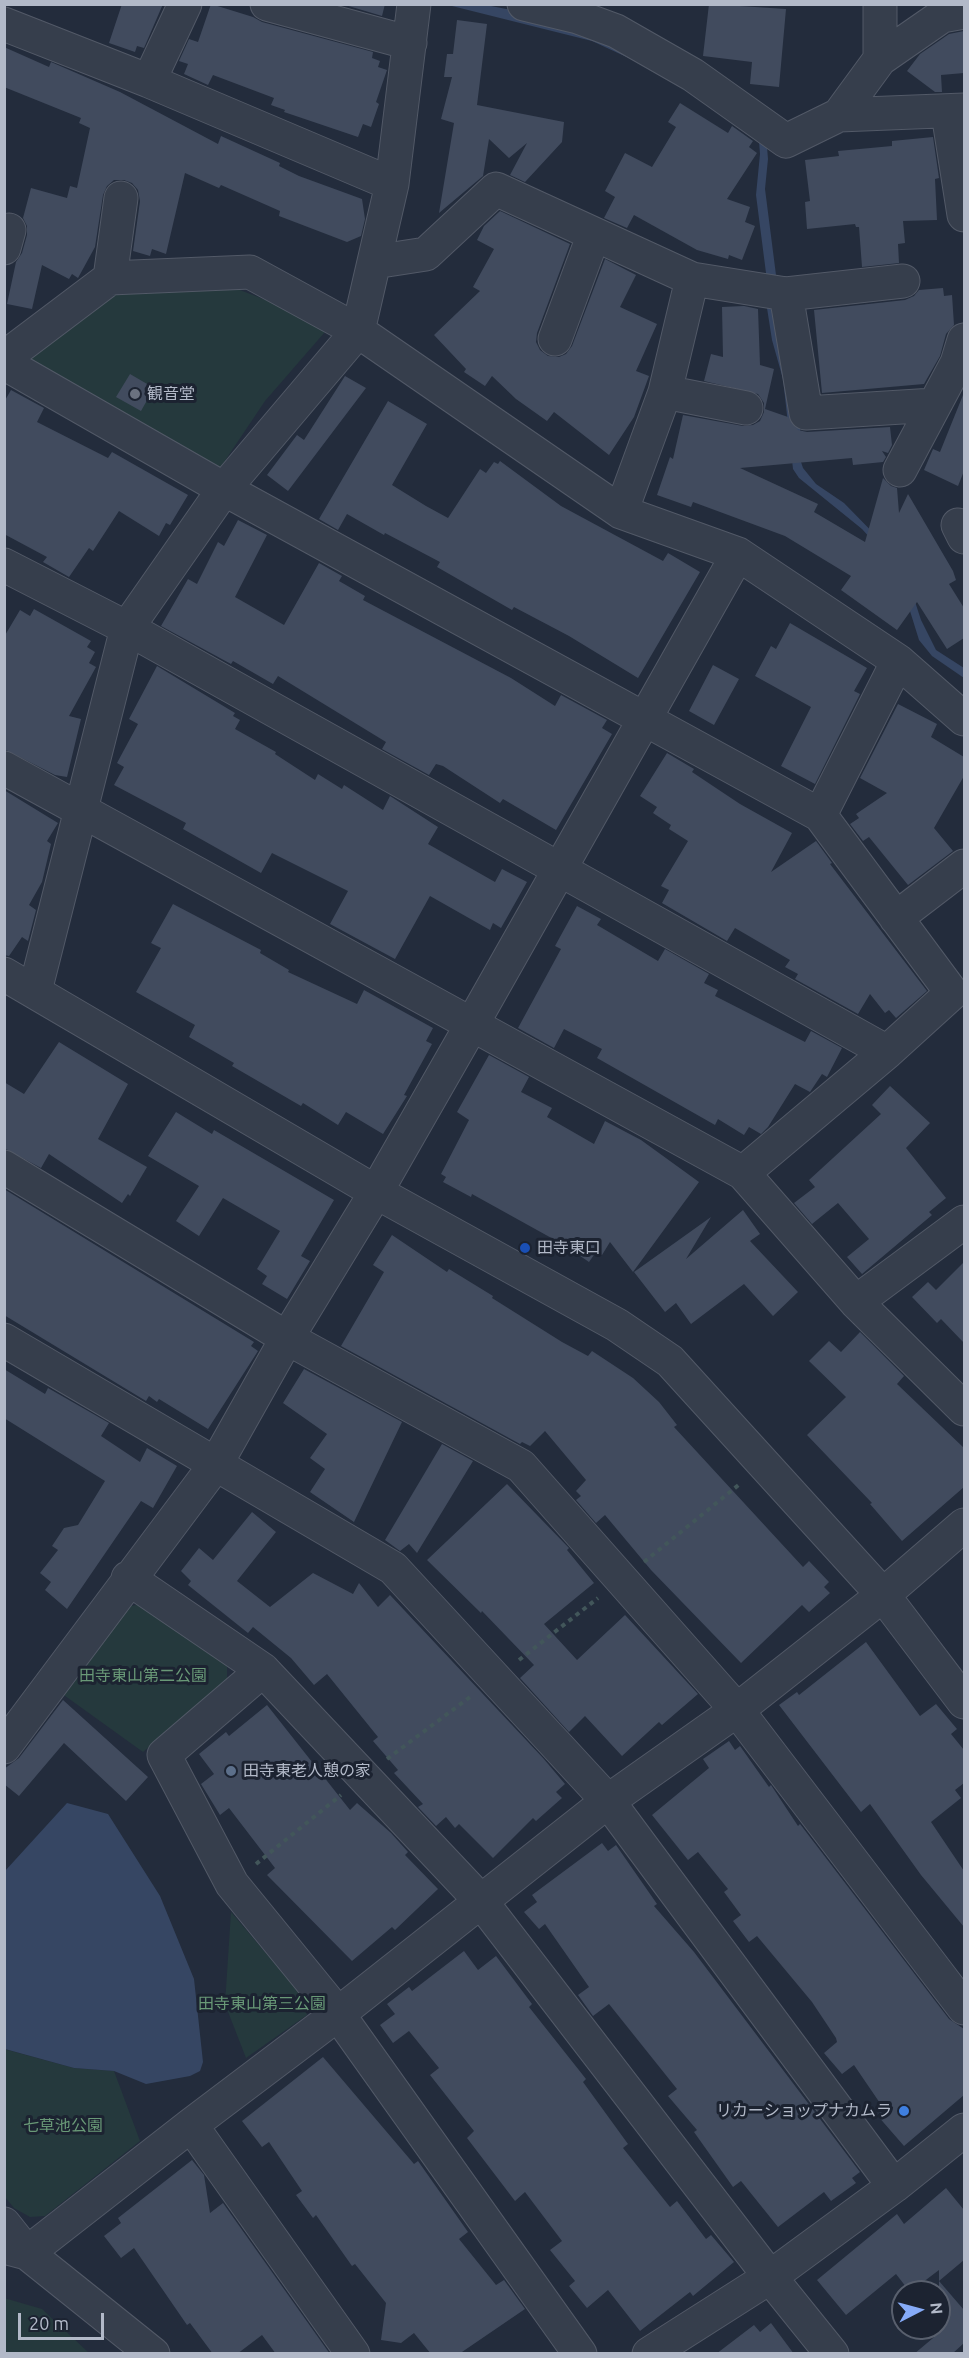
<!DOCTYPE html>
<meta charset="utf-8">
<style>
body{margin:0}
#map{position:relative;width:969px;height:2358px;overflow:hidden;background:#232c3c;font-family:Ubuntu,sans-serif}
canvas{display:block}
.frame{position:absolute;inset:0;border:6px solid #b2b9c8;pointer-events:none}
.north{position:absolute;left:891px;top:2280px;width:60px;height:60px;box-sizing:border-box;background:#1c2331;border:2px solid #585f6d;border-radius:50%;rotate:84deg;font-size:16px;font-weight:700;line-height:24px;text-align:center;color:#b2b9c8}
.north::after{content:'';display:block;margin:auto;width:21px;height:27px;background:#86abf8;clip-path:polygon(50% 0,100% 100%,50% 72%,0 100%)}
.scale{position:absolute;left:18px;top:2313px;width:86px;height:27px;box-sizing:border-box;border:3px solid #b2b9c8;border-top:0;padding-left:8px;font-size:18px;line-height:21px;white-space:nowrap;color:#b2b9c8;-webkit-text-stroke:4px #1c2331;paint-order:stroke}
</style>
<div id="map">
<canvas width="969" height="2358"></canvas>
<div class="frame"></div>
<div class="north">N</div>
<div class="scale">20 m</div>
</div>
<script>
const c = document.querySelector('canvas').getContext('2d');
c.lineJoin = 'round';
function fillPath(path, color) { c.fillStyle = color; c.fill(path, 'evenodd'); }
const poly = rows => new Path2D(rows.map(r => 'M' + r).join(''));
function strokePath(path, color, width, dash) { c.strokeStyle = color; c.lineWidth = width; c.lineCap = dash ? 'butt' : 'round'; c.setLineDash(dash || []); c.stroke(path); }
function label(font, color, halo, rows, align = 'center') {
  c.font = font + ' Ubuntu,"Noto Sans JP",sans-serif'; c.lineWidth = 6; c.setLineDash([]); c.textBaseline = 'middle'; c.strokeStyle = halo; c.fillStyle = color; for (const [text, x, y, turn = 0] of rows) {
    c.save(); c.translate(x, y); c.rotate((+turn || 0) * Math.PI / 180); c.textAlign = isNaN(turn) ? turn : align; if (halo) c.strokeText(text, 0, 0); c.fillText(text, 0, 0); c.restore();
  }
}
const green = poly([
 [219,282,331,325,265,401,216,474,33,365,31,352,122,287],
 [142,1604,227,1664,227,1679,143,1752,61,1693,125,1607],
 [231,1912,304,1998,307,2015,246,2058,225,2004],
 [4,2049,74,2068,114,2071,140,2141,45,2216,30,2217,14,2208,5,2197],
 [4,2298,42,2309,89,2353,5,2353]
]);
const water = poly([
 [444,4,486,5,552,18,634,47,706,90,753,123,766,135,768,159,765,189,776,275,780,337,792,376,801,421,798,453,803,468,816,484,844,503,889,549,906,574,921,620,936,650,964,668,964,678,932,656,919,640,901,582,881,550,862,529,799,478,793,469,783,379,772,340,767,308,766,273,756,195,760,154,759,141,659,72,592,41],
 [67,1803,108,1814,160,1896,194,1979,203,2062,200,2071,190,2076,146,2084,114,2071,74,2068,5,2049,5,1871]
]);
const building = poly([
 [122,4,163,4,144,48,137,46,135,52,109,43],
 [211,4,253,17,262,22,373,52,372,58,380,61,378,67,387,70,376,102,379,104,371,127,363,124,358,137,284,112,285,110,271,105,274,98,213,75,208,85,184,74,188,64,179,61,189,39,198,42],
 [342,4,385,4,382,16],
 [709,4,786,9,779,87,750,84,752,62,703,56],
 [457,20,487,24,477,105,564,122,562,142,525,182,510,175,527,143,509,158,489,139,483,176,439,213,454,123,441,119,452,77,444,77,447,54,453,54],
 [964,31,964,73,941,75,942,92,935,92,907,71,920,54,949,34],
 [4,47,49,67,51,62,120,92,218,144,221,136,280,163,279,166,299,176,362,199,365,219,361,236,347,242,279,216,280,211,221,185,219,188,185,173,166,254,152,249,150,256,133,251,140,201,138,190,132,183,124,180,114,180,107,186,103,195,95,247,78,278,72,274,69,279,42,265,32,309,7,304,16,262,22,253,27,235,27,226,23,218,31,188,67,198,70,186,77,188,90,128,79,123,81,118,4,87],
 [680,103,728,133,732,126,753,141,749,147,757,153,727,199,750,207,745,222,755,226,742,260,729,255,728,259,697,250,634,215,627,228,604,218,615,197,605,191,625,153,652,167,676,127,668,122],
 [933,137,939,178,935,179,937,220,903,221,905,243,898,244,899,263,862,267,859,227,856,227,855,224,807,229,805,202,810,201,805,160,839,156,838,151,892,146,892,141],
 [500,211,570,244,537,333,536,342,540,350,548,356,559,357,566,354,572,346,605,259,636,275,620,307,657,324,636,371,649,376,634,417,609,455,554,412,547,421,516,399,492,376,485,386,464,372,466,369,434,335,480,291,473,287,494,249,477,240,484,226],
 [943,288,944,296,952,295,954,325,946,334,940,356,924,384,822,393,814,310,905,300,914,296,919,290],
 [744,306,758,309,760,365,774,369,765,409,788,417,798,430,807,432,890,427,892,445,888,453,882,451,886,457,883,462,853,465,852,458,740,468,818,504,814,512,865,542,883,478,891,486,897,488,899,513,908,494,953,571,956,580,949,584,964,608,964,638,947,649,917,602,897,630,841,590,851,576,785,536,693,502,691,507,657,495,670,457,673,459,683,415,743,426,753,425,760,421,764,412,764,403,758,394,704,381,711,354,723,357,722,307],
 [130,374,154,388,141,411,116,397],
 [345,376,366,388,288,491,267,475,297,435,304,440],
 [11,390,44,408,37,422,108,458,112,452,188,495,170,525,166,523,159,536,119,511,93,551,89,548,69,577,43,562,47,557,4,534,4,402],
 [963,395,964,471,958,486,924,470,933,449,940,452],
 [388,401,427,424,392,485,426,506,448,518,480,469,486,473,494,462,498,464,500,461,561,506,663,561,668,553,700,572,638,678,569,636,514,607,512,610,437,567,440,562,385,533,384,535,347,514,338,530,319,519],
 [238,520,267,535,235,597,284,625,319,563,342,576,339,581,365,596,363,600,511,678,555,706,561,695,607,720,602,728,612,734,556,830,503,799,500,803,443,766,436,764,429,775,382,749,386,742,278,676,273,684,233,661,231,664,161,626,188,579,197,584,218,542,224,546],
 [34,609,91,641,87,647,95,652,89,663,96,667,69,716,81,719,67,777,55,775,4,749,4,637,20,610,30,616],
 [790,623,867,668,854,691,860,694,815,784,781,766,811,707,755,676,771,646,776,649],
 [713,665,739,679,714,725,689,711],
 [157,666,235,713,233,716,240,720,235,729,276,752,275,754,315,780,318,774,342,789,344,785,383,810,390,796,438,827,428,844,495,882,502,869,527,882,501,928,493,923,490,930,430,896,395,959,330,924,348,891,272,853,261,873,183,829,186,823,114,785,124,767,117,763,138,724,129,719],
 [898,704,937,724,931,737,964,757,964,776,934,828,953,851,908,885,869,837,863,841,850,824,859,818,856,814,887,793,860,778],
 [667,753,694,769,692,772,740,804,792,833,771,872,816,841,832,863,830,864,927,991,896,1018,889,1010,885,1013,870,994,858,1014,795,979,798,974,785,967,790,960,735,928,727,941,662,903,669,890,661,886,688,841,669,829,671,825,653,813,657,807,640,796],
 [4,790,58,823,47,841,51,844,42,882,29,905,36,910,28,941,22,937,9,956,4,955],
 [173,904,261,950,260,953,289,970,288,972,357,1004,364,990,433,1028,426,1041,432,1044,404,1095,407,1096,383,1134,346,1112,338,1125,303,1103,301,1106,232,1066,234,1063,189,1037,195,1025,136,992,161,948,151,943],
 [577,906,601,919,597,925,658,961,665,949,709,974,704,983,718,990,715,996,805,1042,811,1031,842,1048,827,1077,822,1074,810,1092,795,1084,768,1127,761,1134,749,1127,744,1135,718,1119,715,1125,597,1058,602,1049,564,1029,554,1048,518,1028,561,949,555,946],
 [59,1042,128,1084,98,1139,147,1167,130,1196,128,1194,122,1203,49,1154,41,1168,4,1148,4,1082,24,1094],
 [489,1055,529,1077,521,1092,552,1108,547,1117,594,1144,605,1121,641,1140,699,1182,633,1272,610,1242,602,1255,596,1252,589,1262,564,1245,472,1194,471,1197,443,1182,446,1177,441,1174,469,1120,457,1112],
 [890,1086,930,1123,906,1148,946,1198,929,1212,932,1215,862,1274,847,1257,869,1239,838,1203,812,1224,794,1203,815,1187,809,1180,881,1114,872,1105],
 [176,1112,212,1134,214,1130,334,1200,301,1256,310,1261,287,1299,262,1284,267,1276,257,1269,280,1231,223,1198,199,1236,176,1221,199,1186,148,1156],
 [4,1189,254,1342,251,1346,258,1351,208,1429,159,1399,157,1402,149,1396,146,1401,4,1315],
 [743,1210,760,1234,750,1241,798,1292,773,1316,744,1284,691,1324,676,1303,665,1312,634,1272,711,1217,686,1259],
 [392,1235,447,1272,449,1269,493,1296,492,1298,562,1342,588,1356,592,1351,633,1378,659,1402,677,1425,674,1427,803,1567,809,1561,829,1582,824,1587,830,1593,809,1612,802,1605,741,1663,651,1570,605,1515,596,1523,576,1500,581,1496,576,1491,586,1480,545,1431,530,1446,522,1442,520,1444,341,1346,384,1272,373,1265],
 [964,1262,964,1343,941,1319,937,1323,912,1297,928,1282,936,1290],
 [860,1332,904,1376,897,1384,964,1448,964,1487,902,1541,870,1504,872,1503,807,1435,846,1397,809,1361,829,1341,841,1352],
 [4,1369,45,1394,48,1388,109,1423,101,1436,140,1462,147,1448,177,1466,153,1508,141,1501,67,1609,45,1590,51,1582,40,1573,58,1550,52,1546,64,1528,78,1525,105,1481,4,1418],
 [304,1369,402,1422,354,1522,310,1492,325,1469,310,1458,327,1434,283,1403],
 [442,1444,473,1461,417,1553,409,1544,400,1551,385,1540],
 [507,1484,569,1548,567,1550,594,1583,544,1624,577,1660,625,1615,698,1694,662,1725,659,1722,622,1756,585,1716,569,1732,520,1678,534,1665,482,1611,481,1613,427,1560],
 [252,1512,276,1532,237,1581,270,1607,313,1573,353,1594,359,1583,378,1607,390,1595,543,1758,565,1784,556,1792,562,1798,536,1821,533,1818,493,1858,459,1824,455,1828,446,1817,436,1826,418,1807,423,1804,394,1773,398,1770,373,1741,378,1737,327,1674,314,1685,291,1658,253,1627,248,1633,188,1585,191,1581,181,1571,199,1548,213,1560],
 [866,1642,920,1716,936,1704,957,1729,951,1734,964,1750,964,1783,955,1790,961,1798,931,1822,964,1871,964,1927,921,1875,870,1804,861,1812,779,1705,797,1692,799,1695],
 [63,1700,148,1777,126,1801,64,1743,19,1796,4,1784,4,1769,19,1758],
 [267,1705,350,1810,357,1803,391,1833,408,1852,405,1855,438,1889,395,1930,392,1927,352,1961,267,1875,275,1868,229,1808,220,1815,201,1784,214,1774,199,1754,226,1732,229,1736],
 [729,1741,735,1750,740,1746,769,1787,771,1785,798,1826,800,1824,949,2019,964,2029,964,2095,904,2146,877,2115,884,2109,854,2065,842,2074,824,2053,837,2042,836,2038,812,2002,757,1936,749,1942,733,1921,741,1915,724,1892,728,1889,698,1852,688,1860,652,1815,709,1768,703,1759],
 [602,1843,608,1851,616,1845,657,1904,654,1906,694,1952,860,2172,852,2178,856,2183,831,2201,824,2192,778,2227,741,2181,733,2187,694,2132,697,2130,668,2096,677,2089,609,2004,593,2016,578,1995,589,1987,545,1924,539,1929,524,1912,537,1902,532,1895],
 [464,1951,478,1970,496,1956,532,2004,529,2007,586,2079,583,2082,628,2144,623,2148,670,2207,677,2201,706,2239,711,2235,734,2262,693,2296,690,2292,640,2331,608,2290,587,2308,569,2286,575,2281,550,2250,562,2241,525,2192,515,2201,467,2138,474,2131,430,2075,439,2068,409,2031,393,2043,380,2025,395,2014,387,2004,409,1987,412,1991],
 [323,2057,414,2164,418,2161,468,2232,459,2239,496,2285,504,2280,525,2309,459,2354,431,2354,414,2333,401,2343,381,2340,386,2303,355,2264,352,2266,316,2215,313,2218,296,2195,302,2191,269,2142,262,2147,242,2121],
 [192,2160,204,2175,210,2213,223,2203,330,2354,276,2354,262,2335,237,2354,213,2354,190,2323,187,2325,134,2248,121,2258,104,2236,121,2223,118,2218],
 [946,2188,964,2210,964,2260,939,2281,964,2310,964,2343,952,2354,914,2354,939,2333,939,2270,910,2292,896,2274,846,2315,817,2280,897,2214,904,2224],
 [771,2323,794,2354,716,2354,754,2325,760,2332]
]);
const path = poly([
 [644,1562,741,1483],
 [519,1660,598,1598],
 [387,1759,470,1697],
 [256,1864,341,1795]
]);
const minor = poly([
 [267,4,410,43],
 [524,4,578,17,616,31,693,75,786,141,839,115,880,59,880,4],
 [4,24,149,81,392,184],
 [880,59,942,16,964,12],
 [149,81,185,4],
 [948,113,964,215],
 [839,115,964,110],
 [4,248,9,230],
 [374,262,426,254,496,189,692,279,786,294,903,281],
 [110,278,121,198],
 [786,294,806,413,934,405],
 [555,339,594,234],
 [4,358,110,278,250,272,358,331,621,512,738,554,898,661,964,719],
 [4,363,224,489,820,815,952,993,887,1052,743,1173],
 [665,392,746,408],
 [900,470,957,363,964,340],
 [621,512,665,392,692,279],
 [958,525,964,537],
 [4,565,127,628,887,1052],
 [4,768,743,1173,856,1302,964,1409],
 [820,815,898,661],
 [896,918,964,866],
 [4,974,376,1192,617,1325,670,1361,883,1595,964,1702],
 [35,991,127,628,224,489,358,331,392,184,414,4],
 [4,1167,287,1338,521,1466,737,1710,964,2008],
 [856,1302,964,1222],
 [4,1340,393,1568,608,1801,894,2186],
 [128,1578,263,1670,480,1900,770,2277,832,2354],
 [263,1670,164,1755,232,1884,338,2014,580,2354],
 [4,1747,216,1464,287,1338,376,1192,471,1026,738,554],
 [191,2125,353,2354],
 [4,2224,27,2253,191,2125,338,2014,608,1801,737,1710,883,1595,964,1525],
 [8,2248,27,2253,153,2354],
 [649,2354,770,2277,894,2186,964,2130]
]);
const markers = [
 [135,394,6,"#6b7280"],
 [525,1248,6,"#1a4fb4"],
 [231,1771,6,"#5c6f8a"],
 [904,2111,6,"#3f7fe0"]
];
const poiNames = [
 ["観音堂",147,394],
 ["田寺東口",537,1248],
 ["田寺東老人憩の家",243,1771],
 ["リカーショップナカムラ",892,2111,"right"]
];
const parkNames = [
 ["田寺東山第二公園",143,1676],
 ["田寺東山第三公園",262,2004],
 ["七草池公園",63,2126]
];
fillPath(green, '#25393d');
fillPath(water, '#364663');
fillPath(building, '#414b5e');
strokePath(minor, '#525967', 35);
strokePath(path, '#42565a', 4, [4.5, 4.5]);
strokePath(minor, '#363e4c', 33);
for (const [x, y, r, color] of markers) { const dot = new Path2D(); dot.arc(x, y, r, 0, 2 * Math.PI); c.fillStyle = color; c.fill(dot); strokePath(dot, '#1c2331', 2); }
label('16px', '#b2b9c8', '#1c2331', poiNames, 'left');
label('16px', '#699977', '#1c2331', parkNames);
</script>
